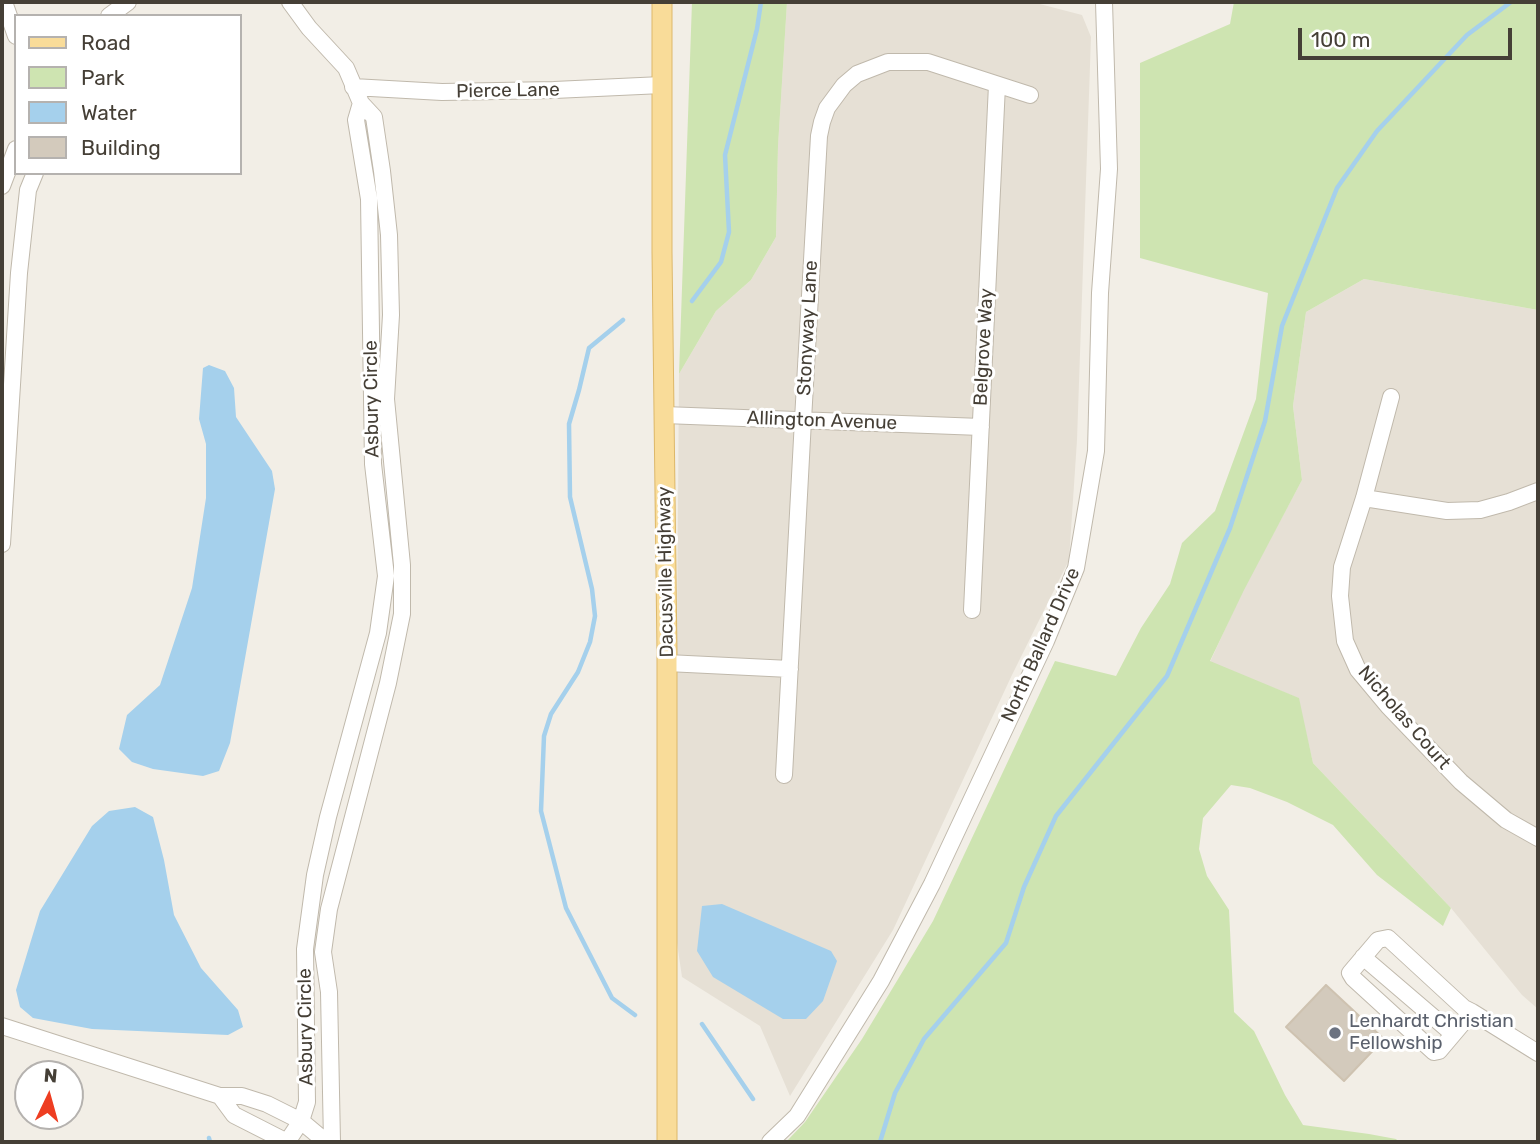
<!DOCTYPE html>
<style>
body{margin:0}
#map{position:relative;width:1540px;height:1144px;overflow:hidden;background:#f2eee6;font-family:Rubik,sans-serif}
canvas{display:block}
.frame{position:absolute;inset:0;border:4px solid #453f36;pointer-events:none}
.legend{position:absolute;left:14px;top:14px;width:228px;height:161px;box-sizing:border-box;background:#fff;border:2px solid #b5b2af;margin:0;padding:9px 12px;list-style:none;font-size:21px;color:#453f36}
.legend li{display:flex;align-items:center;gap:14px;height:35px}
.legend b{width:35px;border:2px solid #b5b2af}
.north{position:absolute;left:14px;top:1060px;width:70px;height:70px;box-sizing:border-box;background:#fff;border:2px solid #b5b2af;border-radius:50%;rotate:5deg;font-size:19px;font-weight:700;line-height:28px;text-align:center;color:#453f36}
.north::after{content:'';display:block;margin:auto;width:24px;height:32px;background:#ee3d21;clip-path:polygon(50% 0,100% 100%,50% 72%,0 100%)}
.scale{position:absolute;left:1298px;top:28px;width:214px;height:32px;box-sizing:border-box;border:4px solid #453f36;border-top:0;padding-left:9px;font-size:21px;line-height:24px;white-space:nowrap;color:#453f36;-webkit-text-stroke:5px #fff;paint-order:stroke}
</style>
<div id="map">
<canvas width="1540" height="1144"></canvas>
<div class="frame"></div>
<ul class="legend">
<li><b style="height:9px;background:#f9dc99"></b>Road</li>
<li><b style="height:19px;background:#cee4b1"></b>Park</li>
<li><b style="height:19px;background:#a5d0ec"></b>Water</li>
<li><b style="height:19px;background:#d3cabc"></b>Building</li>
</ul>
<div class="north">N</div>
<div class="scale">100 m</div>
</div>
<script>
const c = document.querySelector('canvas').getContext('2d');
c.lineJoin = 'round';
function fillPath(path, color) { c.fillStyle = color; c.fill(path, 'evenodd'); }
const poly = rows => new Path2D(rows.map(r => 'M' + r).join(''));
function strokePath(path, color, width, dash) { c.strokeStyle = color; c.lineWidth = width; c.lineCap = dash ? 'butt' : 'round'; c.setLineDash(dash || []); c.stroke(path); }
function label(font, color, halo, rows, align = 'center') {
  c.font = font + ' Rubik,sans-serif'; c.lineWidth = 6; c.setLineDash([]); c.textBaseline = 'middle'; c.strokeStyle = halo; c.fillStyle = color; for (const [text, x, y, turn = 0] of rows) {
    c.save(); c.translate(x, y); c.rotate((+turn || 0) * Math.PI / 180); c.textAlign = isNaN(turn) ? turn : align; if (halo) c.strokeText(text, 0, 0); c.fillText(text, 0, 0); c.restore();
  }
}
const residential = poly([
 [787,2,1032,2,1082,15,1091,37,1077,440,1069,560,1011,677,893,930,790,1096,760,1026,682,977,677,943,675,895,679,374,716,311,751,280,776,237,778,146],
 [1364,279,1538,310,1538,1009,1522,995,1451,908,1313,763,1298,698,1210,662,1243,590,1302,480,1293,406,1306,312]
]);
const green = poly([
 [692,2,787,2,778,146,776,237,751,280,716,311,679,374],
 [1234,2,1538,2,1538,310,1364,279,1306,312,1293,406,1302,480,1244,590,1210,661,1299,698,1313,763,1451,908,1443,926,1377,875,1333,825,1287,802,1250,788,1231,785,1203,818,1199,849,1207,876,1229,910,1234,1012,1254,1031,1285,1095,1303,1125,1369,1134,1396,1139,1399,1142,786,1142,805,1122,862,1039,933,921,1055,661,1116,676,1141,628,1170,584,1182,543,1215,511,1256,399,1268,293,1140,258,1140,63,1230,24]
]);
const water = poly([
 [209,365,225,371,234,388,236,417,272,471,275,489,230,743,219,771,203,776,153,769,132,762,119,749,127,715,160,685,192,588,206,498,206,444,199,419,203,368],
 [135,807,153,817,164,860,174,915,201,968,238,1010,243,1027,228,1035,92,1029,33,1018,20,1007,16,990,40,911,92,826,109,811],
 [722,904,831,951,837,961,823,1001,806,1019,783,1019,713,977,697,951,702,906]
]);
const stream = poly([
 [692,301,721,262,729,232,725,155,757,29,761,2],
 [623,320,589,348,579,390,569,424,570,497,592,589,595,616,590,642,578,672,551,714,544,736,541,811,566,908,612,998,635,1015],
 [702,1024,753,1099],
 [209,1138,210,1142],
 [880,1142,895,1093,924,1039,1006,943,1024,887,1056,816,1167,676,1230,528,1265,421,1282,326,1337,188,1377,131,1467,35,1511,2]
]);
const building = poly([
 [1326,985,1384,1039,1344,1081,1286,1027,1326,985]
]);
const minor = poly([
 [4,2,16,36],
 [290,2,309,28,346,68,361,103,374,117,382,171,389,235,391,315,386,399,402,565,402,614,388,683,329,909,323,952,329,992,332,1142],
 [109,16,128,2],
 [353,87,442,92,554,90,662,85],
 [2,186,16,149],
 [1391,397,1364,498,1342,567,1340,596,1345,641,1358,670,1388,706,1461,782,1506,820,1538,838],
 [664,415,981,427],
 [1364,498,1447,511,1480,510,1509,502,1538,491],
 [2,544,19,273,28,190,35,173],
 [972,610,997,85],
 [667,663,790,669],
 [784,775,803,420,819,136,822,122,827,108,844,85,857,74,888,62,928,62,1030,95],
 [1363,957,1453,1034],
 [1472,1012,1439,1051,1434,1052,1353,978,1350,973,1378,940,1388,938,1464,1008,1472,1012,1538,1053],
 [2,1026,220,1096,242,1096,267,1104,301,1121,326,1142],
 [220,1096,234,1115,287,1142,301,1121,307,1102,305,949,315,875,328,817,378,633,386,576,373,464,369,199,356,120,361,103],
 [770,1142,797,1116,881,981,932,884,1046,641,1076,568,1096,451,1100,293,1109,169,1104,2]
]);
const major = poly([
 [662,2,662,252,667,653,667,1142]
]);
const markers = [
 [1335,1033,7,"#6b7280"]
];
const streetNames = [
 ["Pierce Lane",508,91,-1],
 ["Stonyway Lane",808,328,-87],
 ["Belgrove Way",984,347,-87],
 ["Asbury Circle",372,399,-91],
 ["Allington Avenue",822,421,2],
 ["Dacusville Highway",666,572,-91],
 ["North Ballard Drive",1041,645,-66],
 ["Nicholas Court",1404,718,49],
 ["Asbury Circle",306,1027,-91]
];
const worshipNames = [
 ["Lenhardt Christian",1349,1022],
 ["Fellowship",1349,1044]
];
fillPath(residential, '#e6e0d5');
fillPath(green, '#cee4b1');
fillPath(water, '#a5d0ec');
strokePath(stream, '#a5d0ec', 4.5);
fillPath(building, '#d3cabc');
strokePath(building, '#cec2b0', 2);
strokePath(minor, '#c0b9ac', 18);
strokePath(major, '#ddb86a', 21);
strokePath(minor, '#fff', 16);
strokePath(major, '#f9dc99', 19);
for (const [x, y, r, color] of markers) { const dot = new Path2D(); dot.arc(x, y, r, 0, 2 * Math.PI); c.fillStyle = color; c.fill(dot); strokePath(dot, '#fff', 2.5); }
label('19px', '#453f36', '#fff', streetNames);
label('19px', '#5b616d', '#fff', worshipNames, 'left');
</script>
